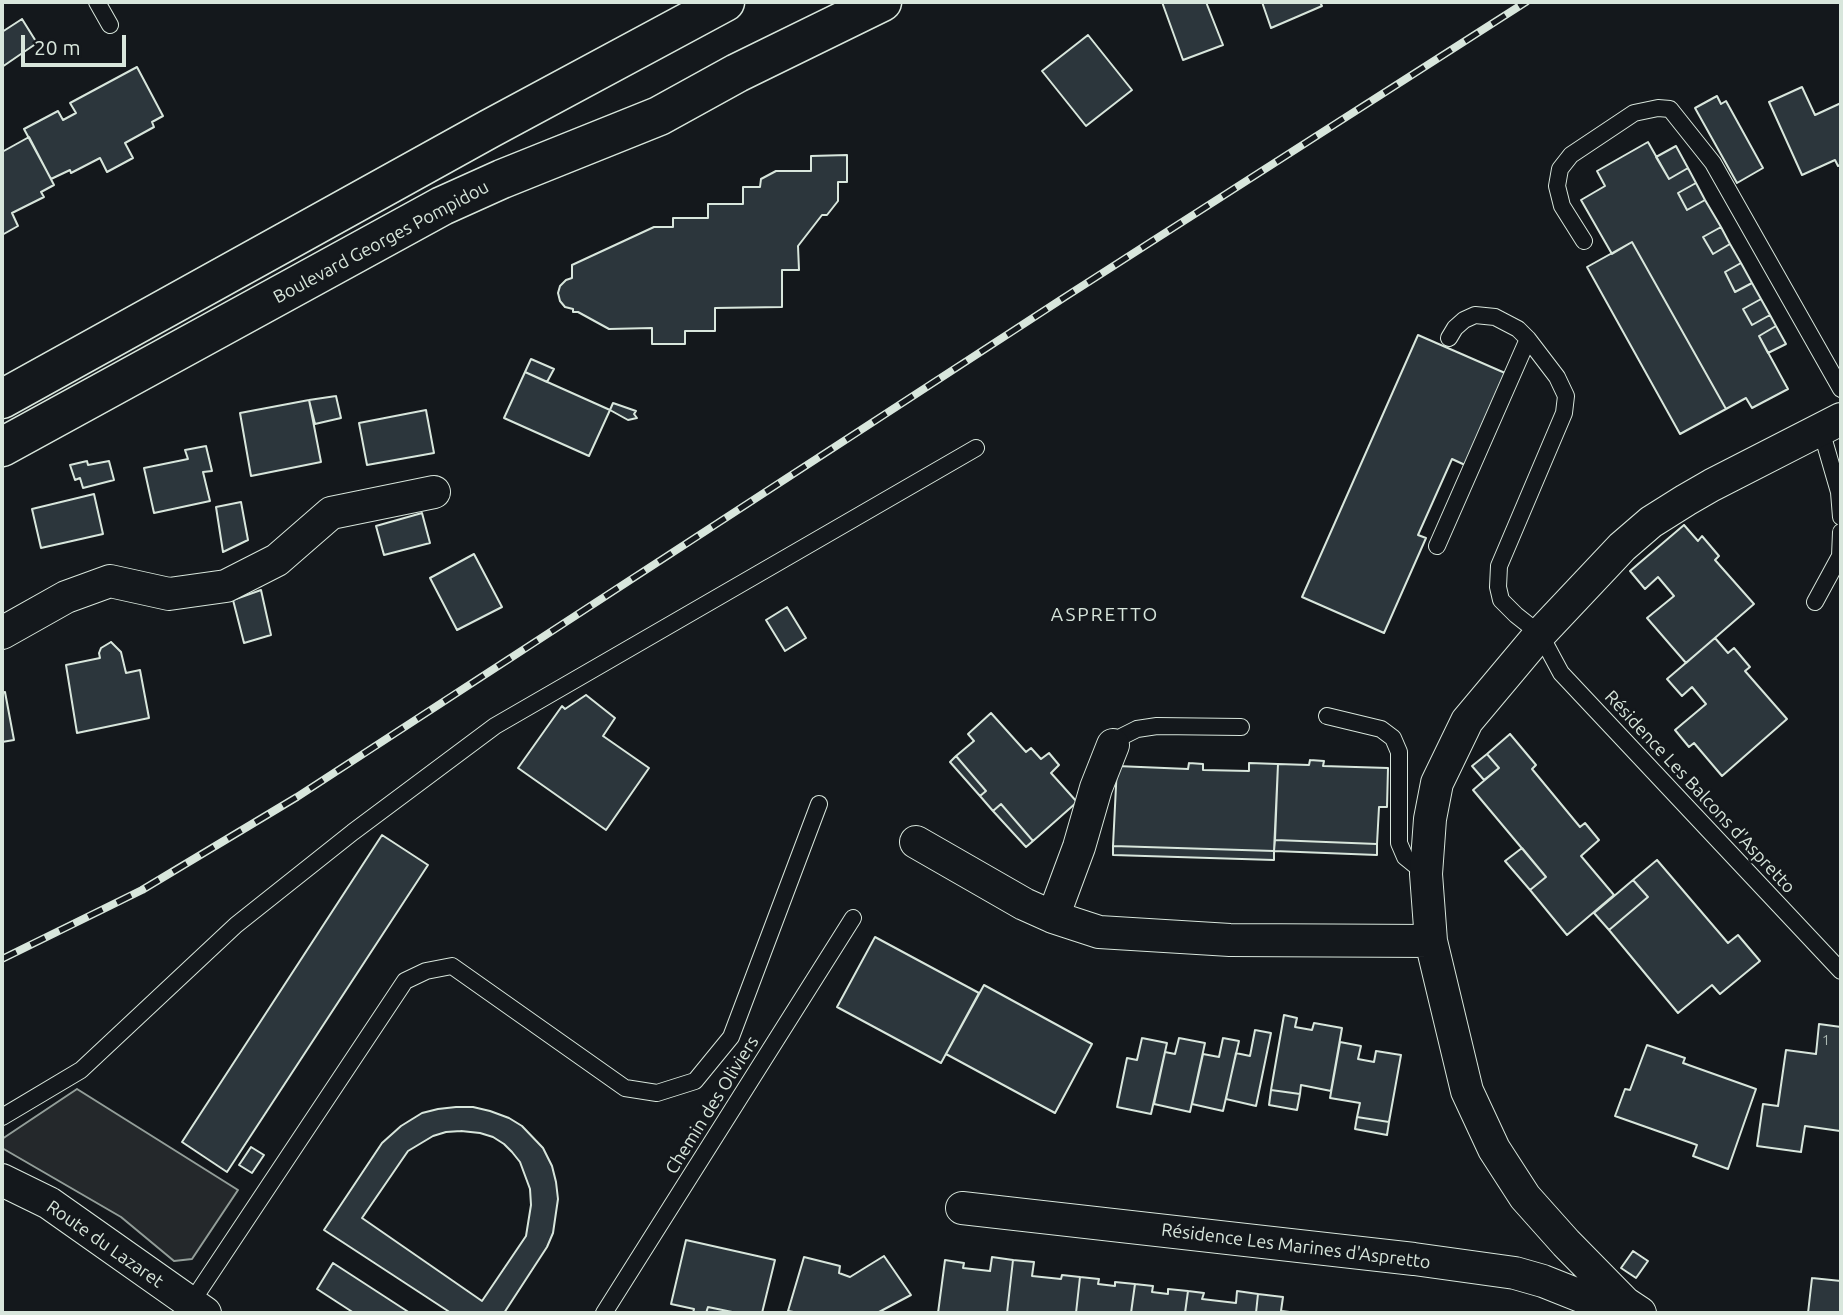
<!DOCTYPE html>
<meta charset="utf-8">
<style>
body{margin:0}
#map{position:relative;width:1843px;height:1315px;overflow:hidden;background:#14181c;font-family:Ubuntu,sans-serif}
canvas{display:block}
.frame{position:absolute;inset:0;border:4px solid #d8e6dc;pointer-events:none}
.scale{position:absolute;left:21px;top:35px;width:105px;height:32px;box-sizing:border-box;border:4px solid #d8e6dc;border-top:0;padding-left:9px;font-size:21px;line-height:24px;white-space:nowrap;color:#d8e6dc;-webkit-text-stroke:5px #14181c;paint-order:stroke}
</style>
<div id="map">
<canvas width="1843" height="1315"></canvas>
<div class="frame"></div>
<div class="scale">20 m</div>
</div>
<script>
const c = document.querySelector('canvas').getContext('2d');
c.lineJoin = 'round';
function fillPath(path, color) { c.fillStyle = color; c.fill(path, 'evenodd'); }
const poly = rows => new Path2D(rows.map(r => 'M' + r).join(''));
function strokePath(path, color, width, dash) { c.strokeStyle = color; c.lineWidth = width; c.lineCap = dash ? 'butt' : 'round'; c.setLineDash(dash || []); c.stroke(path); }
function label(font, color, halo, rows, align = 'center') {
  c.font = font + ' Ubuntu,sans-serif'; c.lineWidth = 5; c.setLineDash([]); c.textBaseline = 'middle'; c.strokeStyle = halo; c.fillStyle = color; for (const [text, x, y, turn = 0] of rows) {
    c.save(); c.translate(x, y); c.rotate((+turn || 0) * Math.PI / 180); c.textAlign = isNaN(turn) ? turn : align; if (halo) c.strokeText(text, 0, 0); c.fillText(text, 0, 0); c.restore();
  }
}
const parking = poly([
 [77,1089,238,1190,192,1259,174,1261,121,1217,2,1148,2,1139,77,1089]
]);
const building = poly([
 [1162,2,1206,2,1223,45,1183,60,1162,2],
 [1262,2,1320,2,1322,6,1271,28,1262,2],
 [22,19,37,43,2,67,2,32,22,19],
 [1088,35,1132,90,1086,126,1042,71,1088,35],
 [137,67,163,116,152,122,154,127,125,143,133,158,107,172,100,158,71,173,70,170,51,179,24,129,58,111,63,120,76,113,70,103,137,67],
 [1802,87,1815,115,1841,103,1841,165,1838,166,1835,160,1802,175,1769,102,1802,87],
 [1717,96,1721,104,1726,101,1763,168,1737,183,1695,108,1717,96],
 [29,137,54,185,41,192,44,197,12,213,18,226,2,235,2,152,29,137],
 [1648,142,1669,179,1688,168,1696,183,1678,193,1687,210,1705,200,1721,227,1703,237,1713,254,1730,244,1741,263,1725,272,1735,292,1752,283,1761,299,1743,309,1752,325,1770,315,1776,326,1759,336,1788,389,1752,408,1746,398,1726,409,1632,242,1612,254,1581,200,1605,186,1597,171,1648,142],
 [1676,146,1688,168,1669,179,1656,157,1676,146],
 [847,155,847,182,838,182,838,201,827,215,822,215,798,246,799,270,782,270,782,307,715,308,715,331,685,331,685,344,652,344,652,328,609,329,578,312,573,312,573,309,565,307,560,301,558,293,560,286,566,280,572,278,572,265,654,227,673,227,673,218,708,218,708,204,743,204,743,187,760,187,761,179,776,171,811,171,811,156,847,155],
 [1696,183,1705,200,1687,210,1678,193,1696,183],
 [1721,227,1730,244,1713,254,1703,237,1721,227],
 [1632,242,1726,409,1680,434,1587,267,1632,242],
 [1741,263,1752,283,1735,292,1725,272,1741,263],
 [1761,299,1770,315,1752,325,1743,309,1761,299],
 [1776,326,1786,344,1768,353,1759,336,1776,326],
 [1418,335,1505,373,1465,465,1452,459,1418,535,1426,538,1384,633,1302,597,1418,335],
 [531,359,554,369,547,382,525,372,531,359],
 [525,372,610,410,589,456,504,418,525,372],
 [336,396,341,418,315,424,309,400,336,396],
 [309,400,321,462,251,476,240,413,309,400],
 [613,403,636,411,634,414,637,418,628,420,610,410,613,403],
 [426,410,434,453,367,465,359,423,426,410],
 [206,446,212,471,203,472,210,501,154,513,144,468,188,459,185,450,206,446],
 [87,461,88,465,109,461,114,480,83,488,80,478,75,480,70,465,87,461],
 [94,494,103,534,41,548,32,509,94,494],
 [241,502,248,540,223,552,216,507,241,502],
 [422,513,430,543,384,555,376,526,422,513],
 [1684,525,1698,541,1702,536,1719,556,1715,560,1754,604,1686,663,1647,618,1674,596,1658,577,1645,589,1630,571,1684,525],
 [474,554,502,607,457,630,430,578,474,554],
 [261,590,271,635,244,643,233,600,261,590],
 [787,607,806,638,785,651,766,620,787,607],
 [1715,638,1728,653,1734,648,1750,667,1745,671,1787,719,1722,776,1694,743,1689,747,1675,730,1706,704,1692,687,1682,696,1667,679,1715,638],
 [111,642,121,652,126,673,140,670,149,718,77,733,66,665,100,658,99,653,101,648,111,642],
 [5,692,14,740,2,742,2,693,5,692],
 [586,695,615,718,603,736,649,768,606,830,518,768,562,706,565,709,586,695],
 [991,713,1026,752,1031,748,1041,759,1049,753,1059,765,1051,773,1077,802,1033,841,1001,804,993,811,980,796,986,791,956,756,974,741,968,734,991,713],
 [1510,734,1536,765,1532,769,1580,827,1585,823,1599,840,1581,856,1614,895,1567,935,1530,890,1546,877,1473,790,1499,768,1487,754,1510,734],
 [1487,754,1499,768,1484,780,1472,766,1487,754],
 [956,756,986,791,980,796,950,762,956,756],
 [1310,760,1324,761,1323,766,1388,768,1387,807,1379,807,1377,844,1275,840,1278,764,1309,765,1310,760],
 [1189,763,1203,764,1203,770,1249,771,1249,763,1278,764,1274,851,1113,846,1117,766,1188,769,1189,763],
 [1001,804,1033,841,1026,847,993,811,1001,804],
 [382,835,428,865,227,1172,182,1142,382,835],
 [1275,840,1377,844,1377,855,1274,851,1275,840],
 [1113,846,1274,851,1274,860,1113,855,1113,846],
 [1522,848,1546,877,1530,890,1505,861,1522,848],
 [1657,860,1728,943,1738,935,1760,961,1720,994,1712,985,1678,1013,1609,930,1648,897,1633,880,1657,860],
 [1633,880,1648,897,1609,930,1594,913,1633,880],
 [875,937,979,993,941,1063,837,1007,875,937],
 [984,985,1092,1044,1055,1113,946,1054,984,985],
 [1284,1015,1297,1018,1295,1027,1312,1030,1314,1023,1342,1028,1331,1091,1301,1085,1300,1094,1271,1090,1284,1015],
 [1819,1024,1841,1027,1840,1131,1805,1126,1801,1152,1757,1146,1763,1104,1778,1106,1786,1050,1816,1054,1819,1024],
 [1255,1030,1271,1033,1256,1106,1226,1099,1236,1053,1250,1056,1255,1030],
 [1142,1038,1167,1043,1151,1114,1117,1107,1127,1058,1137,1060,1142,1038],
 [1179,1038,1205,1043,1190,1112,1154,1104,1165,1052,1175,1054,1179,1038],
 [1223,1038,1239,1041,1223,1111,1192,1104,1203,1054,1219,1057,1223,1038],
 [1340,1042,1361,1046,1358,1059,1374,1062,1376,1051,1401,1055,1389,1122,1357,1117,1360,1103,1330,1098,1340,1042],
 [1647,1045,1685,1058,1683,1063,1756,1089,1728,1169,1693,1156,1697,1145,1615,1116,1625,1089,1630,1090,1647,1045],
 [1271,1090,1300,1094,1297,1110,1269,1105,1271,1090],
 [456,1107,473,1107,490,1111,509,1118,522,1126,543,1148,552,1166,556,1182,558,1199,553,1233,547,1247,504,1313,451,1313,324,1230,382,1143,401,1126,422,1113,438,1109,456,1107],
 [461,1131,480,1133,493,1137,504,1144,512,1152,520,1162,530,1189,531,1205,526,1236,482,1301,362,1218,408,1151,433,1136,446,1132,461,1131],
 [1357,1117,1389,1122,1387,1135,1355,1129,1357,1117],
 [251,1147,264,1155,252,1173,239,1165,251,1147],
 [686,1240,775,1260,762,1313,737,1313,708,1307,706,1313,693,1313,694,1309,671,1304,686,1240],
 [1633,1251,1648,1261,1636,1278,1621,1268,1633,1251],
 [884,1256,911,1295,879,1312,882,1313,799,1313,788,1311,804,1257,840,1266,839,1273,850,1277,884,1256],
 [992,1257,1013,1260,1007,1313,938,1313,945,1260,964,1263,963,1268,990,1271,992,1257],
 [1013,1260,1034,1262,1032,1276,1061,1279,1062,1275,1080,1277,1076,1313,1007,1313,1013,1260],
 [333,1263,410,1313,354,1313,317,1289,333,1263],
 [1080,1277,1099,1279,1098,1284,1115,1286,1115,1282,1135,1284,1131,1313,1076,1313,1080,1277],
 [1812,1278,1841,1281,1841,1313,1808,1313,1812,1278],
 [1135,1284,1153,1286,1152,1292,1168,1294,1168,1289,1188,1291,1185,1313,1131,1313,1135,1284],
 [1188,1291,1204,1293,1202,1299,1236,1303,1237,1291,1258,1294,1256,1313,1185,1313,1188,1291],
 [1258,1294,1283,1297,1281,1311,1298,1313,1256,1313,1258,1294],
 [708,1307,737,1313,706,1313,708,1307]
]);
const lane = poly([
 [97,2,110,25],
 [1584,241,1562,206,1557,186,1560,169,1571,155,1634,113,1658,108,1670,109,1713,163,1841,389],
 [1449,338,1455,328,1464,320,1475,315,1495,317,1518,329,1528,339,1557,377,1566,396,1564,413,1499,566,1498,587,1501,600,1516,615,1540,634,1561,673,1841,971],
 [1821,430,1839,492,1841,517],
 [1437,546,1528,339],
 [1815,602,1840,556,1841,532],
 [1327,716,1381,729,1393,738,1399,752,1399,843,1405,857,1426,874],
 [1113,745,1123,736,1137,729,1157,726,1241,727],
 [2,1117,81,1070,236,925,353,832,495,726,976,448],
 [191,1303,405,981,426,971,452,966,625,1088,657,1093,695,1081,731,1037,819,804],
 [604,1313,853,918]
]);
const street = poly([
 [2,633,66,597,110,581,169,594,226,586,277,560,331,513,434,492],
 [916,842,1024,904,1053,917,1099,932,1230,940,1431,941],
 [1053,917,1079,847,1096,788,1113,745],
 [2,1180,49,1203,205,1313],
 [962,1208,1414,1259,1515,1273,1543,1281,1601,1304,1615,1305,1625,1303],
 [1640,1313,1625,1303,1566,1243,1525,1197,1494,1149,1467,1091,1431,941,1426,874,1430,819,1437,783,1467,721,1540,634,1622,547,1651,522,1686,500,1712,485,1841,419]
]);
const primary = poly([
 [2,399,489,129,725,2],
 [2,447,442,206,502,179,659,116,737,73,882,2]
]);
const rail = poly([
 [2,959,142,890,297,797,1065,297,1526,2]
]);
const numberNames = [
 ["1",1826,1040]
];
const streetNames = [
 ["Boulevard Georges Pompidou",381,242,-28],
 ["Résidence Les Balcons d'Aspretto",1700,792,47],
 ["Chemin des Oliviers",712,1105,-58],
 ["Route du Lazaret",105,1244,35],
 ["Résidence Les Marines d'Aspretto",1296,1246,7]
];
const neighbourhoodNames = [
 ["ASPRETTO",1105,615]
];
fillPath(parking, '#24282b');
strokePath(parking, '#939e99', 2);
fillPath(building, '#2c363c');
strokePath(building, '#d8e6dc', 2);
strokePath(lane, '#d8e6dc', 18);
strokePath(street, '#d8e6dc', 34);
strokePath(primary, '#d8e6dc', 41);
strokePath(lane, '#14181c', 16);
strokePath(street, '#14181c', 32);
strokePath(primary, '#14181c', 38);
strokePath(rail, '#d8e6dc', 8);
strokePath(rail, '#14181c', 5, [16]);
label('14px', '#adbab4', null, numberNames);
label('18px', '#d8e6dc', '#14181c', streetNames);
c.letterSpacing = '2px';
label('19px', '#d8e6dc', '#14181c', neighbourhoodNames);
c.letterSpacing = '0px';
</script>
